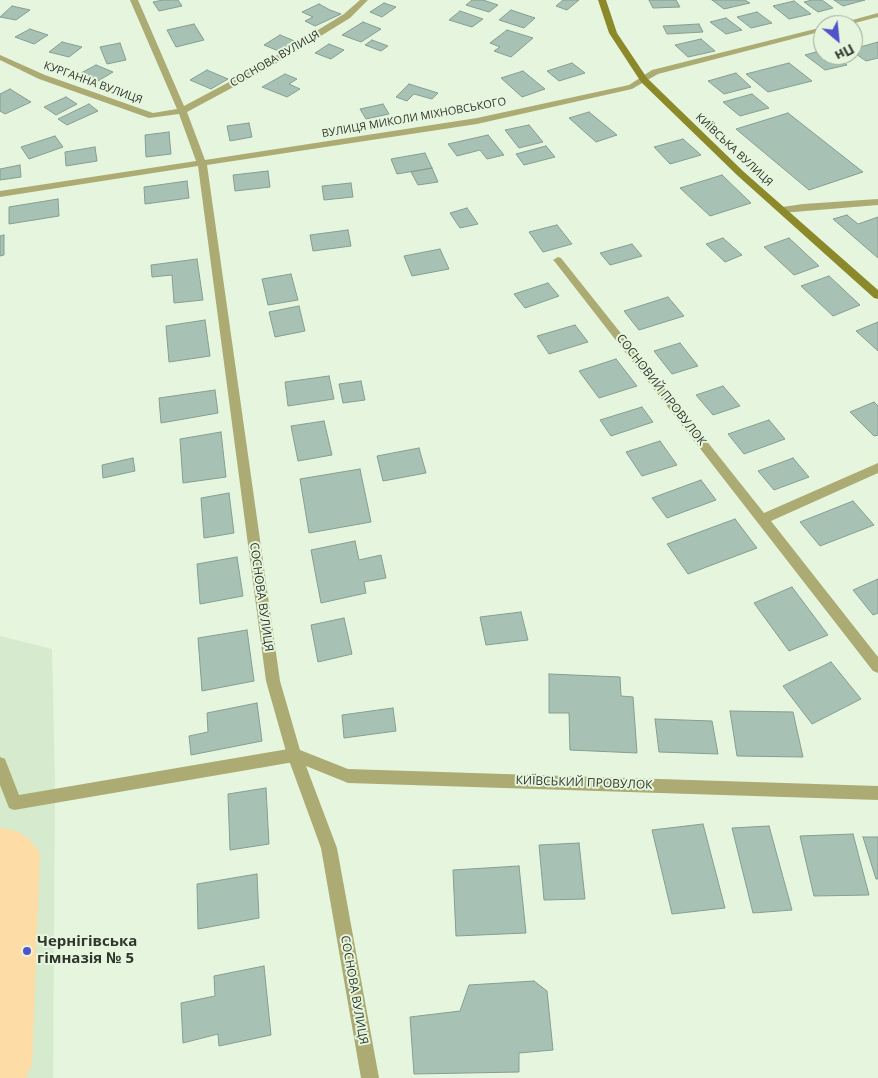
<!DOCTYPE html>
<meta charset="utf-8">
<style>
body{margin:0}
#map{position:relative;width:878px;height:1078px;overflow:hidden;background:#e6f6de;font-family:"Open Sans",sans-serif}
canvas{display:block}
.north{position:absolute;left:813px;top:15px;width:50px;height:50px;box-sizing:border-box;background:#e6f6de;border:1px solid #9da997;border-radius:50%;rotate:152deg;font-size:14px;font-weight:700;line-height:20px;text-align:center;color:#30362d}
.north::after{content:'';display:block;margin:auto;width:18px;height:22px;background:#5053ca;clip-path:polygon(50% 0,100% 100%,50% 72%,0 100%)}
</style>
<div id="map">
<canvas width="878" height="1078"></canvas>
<div class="north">Пн</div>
</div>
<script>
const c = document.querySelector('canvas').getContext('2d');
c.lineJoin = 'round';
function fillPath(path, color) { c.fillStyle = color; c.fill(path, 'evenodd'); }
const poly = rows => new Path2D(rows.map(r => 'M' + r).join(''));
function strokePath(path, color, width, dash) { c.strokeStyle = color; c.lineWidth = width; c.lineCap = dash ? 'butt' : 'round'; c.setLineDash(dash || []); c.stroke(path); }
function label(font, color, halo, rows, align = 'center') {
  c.font = font + ' "Open Sans",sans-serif'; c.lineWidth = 4; c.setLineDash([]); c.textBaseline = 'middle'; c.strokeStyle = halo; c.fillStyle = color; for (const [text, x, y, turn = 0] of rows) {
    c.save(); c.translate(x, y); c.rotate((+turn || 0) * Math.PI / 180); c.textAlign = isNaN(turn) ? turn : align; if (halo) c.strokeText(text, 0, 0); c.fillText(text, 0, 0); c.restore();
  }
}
const built = poly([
 [0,636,52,649,55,784,53,1078,0,1078]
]);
const green = poly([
 [3,828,19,832,32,842,40,854,32,1064,26,1078,0,1078,0,829]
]);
const building = poly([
 [163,0,178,0,182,6,159,11,153,2,163,0],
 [472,0,483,0,498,5,489,12,466,5,472,0],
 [563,0,579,0,567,10,556,6,563,0],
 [649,0,676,0,680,7,653,8,649,0],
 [712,0,745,0,750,3,724,9,712,0],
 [812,0,822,0,833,8,818,12,804,2,812,0],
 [834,0,865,0,843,6,834,0],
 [794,1,811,14,789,19,773,6,794,1],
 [384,3,396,7,382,17,370,12,384,3],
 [319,4,330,10,341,14,315,26,305,21,313,17,302,12,319,4],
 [12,6,30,10,16,20,0,17,12,6],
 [511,10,535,18,524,28,499,20,511,10],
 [460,11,483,19,472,27,449,20,460,11],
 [757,12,772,23,751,28,737,17,757,12],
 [726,18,742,30,726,34,710,22,726,18],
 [363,22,381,29,361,42,342,35,363,22],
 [194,24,204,40,176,47,167,30,194,24],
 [699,24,703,32,667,34,663,26,699,24],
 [30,29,48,35,34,44,15,37,30,29],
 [507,30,533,38,511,57,494,51,500,47,490,43,507,30],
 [280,35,297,42,281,52,264,45,280,35],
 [701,39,715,51,688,57,675,45,701,39],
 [372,40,388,46,381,51,365,45,372,40],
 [62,42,82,47,69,57,49,52,62,42],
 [878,42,878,58,866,61,853,52,853,49,878,42],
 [120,43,126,60,107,64,100,47,120,43],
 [329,44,344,50,331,59,315,53,329,44],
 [823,50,823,55,834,55,847,65,825,70,805,55,823,50],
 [572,63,585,73,559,81,547,71,572,63],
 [789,63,812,81,768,92,746,74,789,63],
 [96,65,113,72,98,81,81,73,96,65],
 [207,70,228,79,211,89,190,80,207,70],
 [523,71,545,89,522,97,501,78,523,71],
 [736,73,751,87,724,94,708,81,736,73],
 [285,74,297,79,289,84,300,89,287,97,262,87,285,74],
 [409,84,438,93,432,99,414,94,407,101,396,97,409,84],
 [10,89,31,102,5,114,0,111,0,94,10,89],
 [752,94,769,108,740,116,723,102,752,94],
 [66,97,77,104,56,115,44,107,66,97],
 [89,104,98,111,67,125,58,119,89,104],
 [383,104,389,114,366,119,360,109,383,104],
 [589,112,617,135,596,142,569,118,589,112],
 [788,113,863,172,809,190,736,129,788,113],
 [249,123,252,137,230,141,227,126,249,123],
 [529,125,543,142,519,148,505,130,529,125],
 [169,132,171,154,146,157,145,135,169,132],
 [488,135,504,155,487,159,480,150,457,156,448,144,488,135],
 [55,136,63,147,29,159,21,147,55,136],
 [683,139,701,155,670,164,654,147,683,139],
 [546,146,555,157,524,165,516,154,546,146],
 [95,147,97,161,66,166,65,152,95,147],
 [425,153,432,168,397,174,391,159,425,153],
 [20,165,21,177,0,180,0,169,20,165],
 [432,168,438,182,418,185,411,172,432,168],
 [268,171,270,187,235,191,233,175,268,171],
 [722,175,751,203,710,216,680,188,722,175],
 [187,181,189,198,145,204,144,187,187,181],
 [351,183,353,197,324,200,322,186,351,183],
 [58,199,59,216,9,224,9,207,58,199],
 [467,208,478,224,460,228,450,213,467,208],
 [847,215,858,224,878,217,878,258,833,219,847,215],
 [557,225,572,244,543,252,529,232,557,225],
 [348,230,351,246,313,251,310,235,348,230],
 [4,235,4,255,0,256,0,236,4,235],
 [723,238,742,255,725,262,706,244,723,238],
 [789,238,819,266,794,275,764,247,789,238],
 [632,244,642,256,610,265,600,253,632,244],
 [440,249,449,269,412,276,404,256,440,249],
 [197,259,203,300,174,303,172,275,152,277,151,265,197,259],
 [291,274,298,300,268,305,262,279,291,274],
 [829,276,860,305,833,316,801,286,829,276],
 [548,283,559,296,525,308,514,294,548,283],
 [668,297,684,316,639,330,624,311,668,297],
 [299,306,305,331,275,337,269,312,299,306],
 [205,320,210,356,169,362,166,326,205,320],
 [878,322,878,351,856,331,878,322],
 [575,325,588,342,549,354,537,336,575,325],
 [680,343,698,366,672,374,654,351,680,343],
 [616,359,637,386,599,398,579,371,616,359],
 [329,376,334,399,288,406,285,382,329,376],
 [361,381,365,400,343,403,339,384,361,381],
 [723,386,740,406,713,415,696,395,723,386],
 [215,390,218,413,161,423,159,398,215,390],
 [874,402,878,406,878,435,874,436,850,412,874,402],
 [642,407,653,422,611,436,600,420,642,407],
 [769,420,785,439,744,454,728,434,769,420],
 [324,421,332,455,298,461,291,426,324,421],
 [221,432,226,477,183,483,180,439,221,432],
 [660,441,677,465,642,476,626,452,660,441],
 [419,448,426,473,383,481,377,456,419,448],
 [133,458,135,471,103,478,102,465,133,458],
 [793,458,809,477,774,490,758,471,793,458],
 [360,469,371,522,309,533,300,479,360,469],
 [701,480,716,500,667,518,652,498,701,480],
 [229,493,234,533,204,538,201,498,229,493],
 [853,501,874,525,820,546,800,522,853,501],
 [735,519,757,548,688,574,667,544,735,519],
 [355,541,359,560,381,555,386,578,364,582,366,593,321,603,311,550,355,541],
 [237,557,243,596,200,604,197,564,237,557],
 [878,579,878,613,873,615,853,590,878,579],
 [792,587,828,635,789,651,754,603,792,587],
 [521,612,528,640,486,645,480,617,521,612],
 [344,618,352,654,318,662,311,625,344,618],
 [247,630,254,681,202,691,198,638,247,630],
 [831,662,861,699,812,724,783,686,831,662],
 [549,674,620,677,621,696,633,697,637,753,570,750,569,713,549,713,549,674],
 [257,703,262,741,191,755,189,736,208,732,207,713,257,703],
 [393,708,396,731,344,738,342,715,393,708],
 [730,711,793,712,803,757,737,756,730,711],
 [655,719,712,721,718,754,659,752,655,719],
 [266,788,269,844,230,850,228,794,266,788],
 [703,824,725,908,672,914,652,830,703,824],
 [769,826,792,910,753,913,732,828,769,826],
 [853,834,869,895,814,896,800,836,853,834],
 [863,837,878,837,878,879,876,879,863,837],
 [579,843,585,899,544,900,539,845,579,843],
 [519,866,526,933,456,936,453,870,519,866],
 [257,874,259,918,198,929,197,884,257,874],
 [264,966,271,1035,219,1046,218,1034,183,1043,181,1003,215,996,214,976,264,966],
 [534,981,547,991,553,1050,519,1053,519,1072,414,1074,410,1017,460,1011,469,985,534,981]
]);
const service = poly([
 [294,748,299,750,301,755,299,760,294,762,14,810,9,808,0,785,0,757,5,759,19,795,294,748]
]);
const minor = poly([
 [130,0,138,0,184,106,261,65,344,14,360,0,368,0,350,18,267,69,187,112,205,160,477,118,629,85,652,70,823,27,823,31,658,74,632,89,477,124,207,165,280,681,300,750,348,769,878,786,878,800,348,783,306,766,337,848,379,1078,361,1078,321,848,287,755,266,681,198,166,0,197,0,191,196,161,179,114,149,118,39,79,0,60,0,55,45,75,153,113,177,109,130,0],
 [878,13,878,17,847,25,834,25,878,13],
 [878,199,878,205,782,213,777,210,782,207,803,204,878,199],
 [558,257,561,258,764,513,878,463,878,473,771,521,878,657,878,673,873,671,555,262,553,260,558,257]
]);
const secondary = poly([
 [598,0,606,0,617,33,647,78,744,172,878,290,878,299,874,298,738,176,641,82,609,33,598,0]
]);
const markers = [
 [27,951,5,"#5053ca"]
];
const farStreetnames = [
 ["СОСНОВА ВУЛИЦЯ",275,59,-30],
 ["КУРГАННА ВУЛИЦЯ",93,83,20],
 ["ВУЛИЦЯ МИКОЛИ МІХНОВСЬКОГО",414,118,-10],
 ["КИЇВСЬКА ВУЛИЦЯ",734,150,43]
];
const streetNames = [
 ["СОСНОВИЙ ПРОВУЛОК",661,390,52],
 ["СОСНОВА ВУЛИЦЯ",261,597,82],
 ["КИЇВСЬКИЙ ПРОВУЛОК",584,783,2],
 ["СОСНОВА ВУЛИЦЯ",354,990,80]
];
const nearPoinames = [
 ["Чернігівська",37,942],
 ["гімназія № 5",37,959]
];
fillPath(built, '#d6eacd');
fillPath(green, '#fedca5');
fillPath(building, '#a7c2b5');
strokePath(building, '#849e91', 1);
fillPath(service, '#acab73');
fillPath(minor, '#acab73');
fillPath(secondary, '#8b8929');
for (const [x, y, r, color] of markers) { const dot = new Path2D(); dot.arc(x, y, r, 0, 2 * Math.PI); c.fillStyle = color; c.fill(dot); strokePath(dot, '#e6f6de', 2); }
label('11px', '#30362d', '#e6f6de', farStreetnames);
label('12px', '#30362d', '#e6f6de', streetNames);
label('bold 15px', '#30362d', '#e6f6de', nearPoinames, 'left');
</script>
